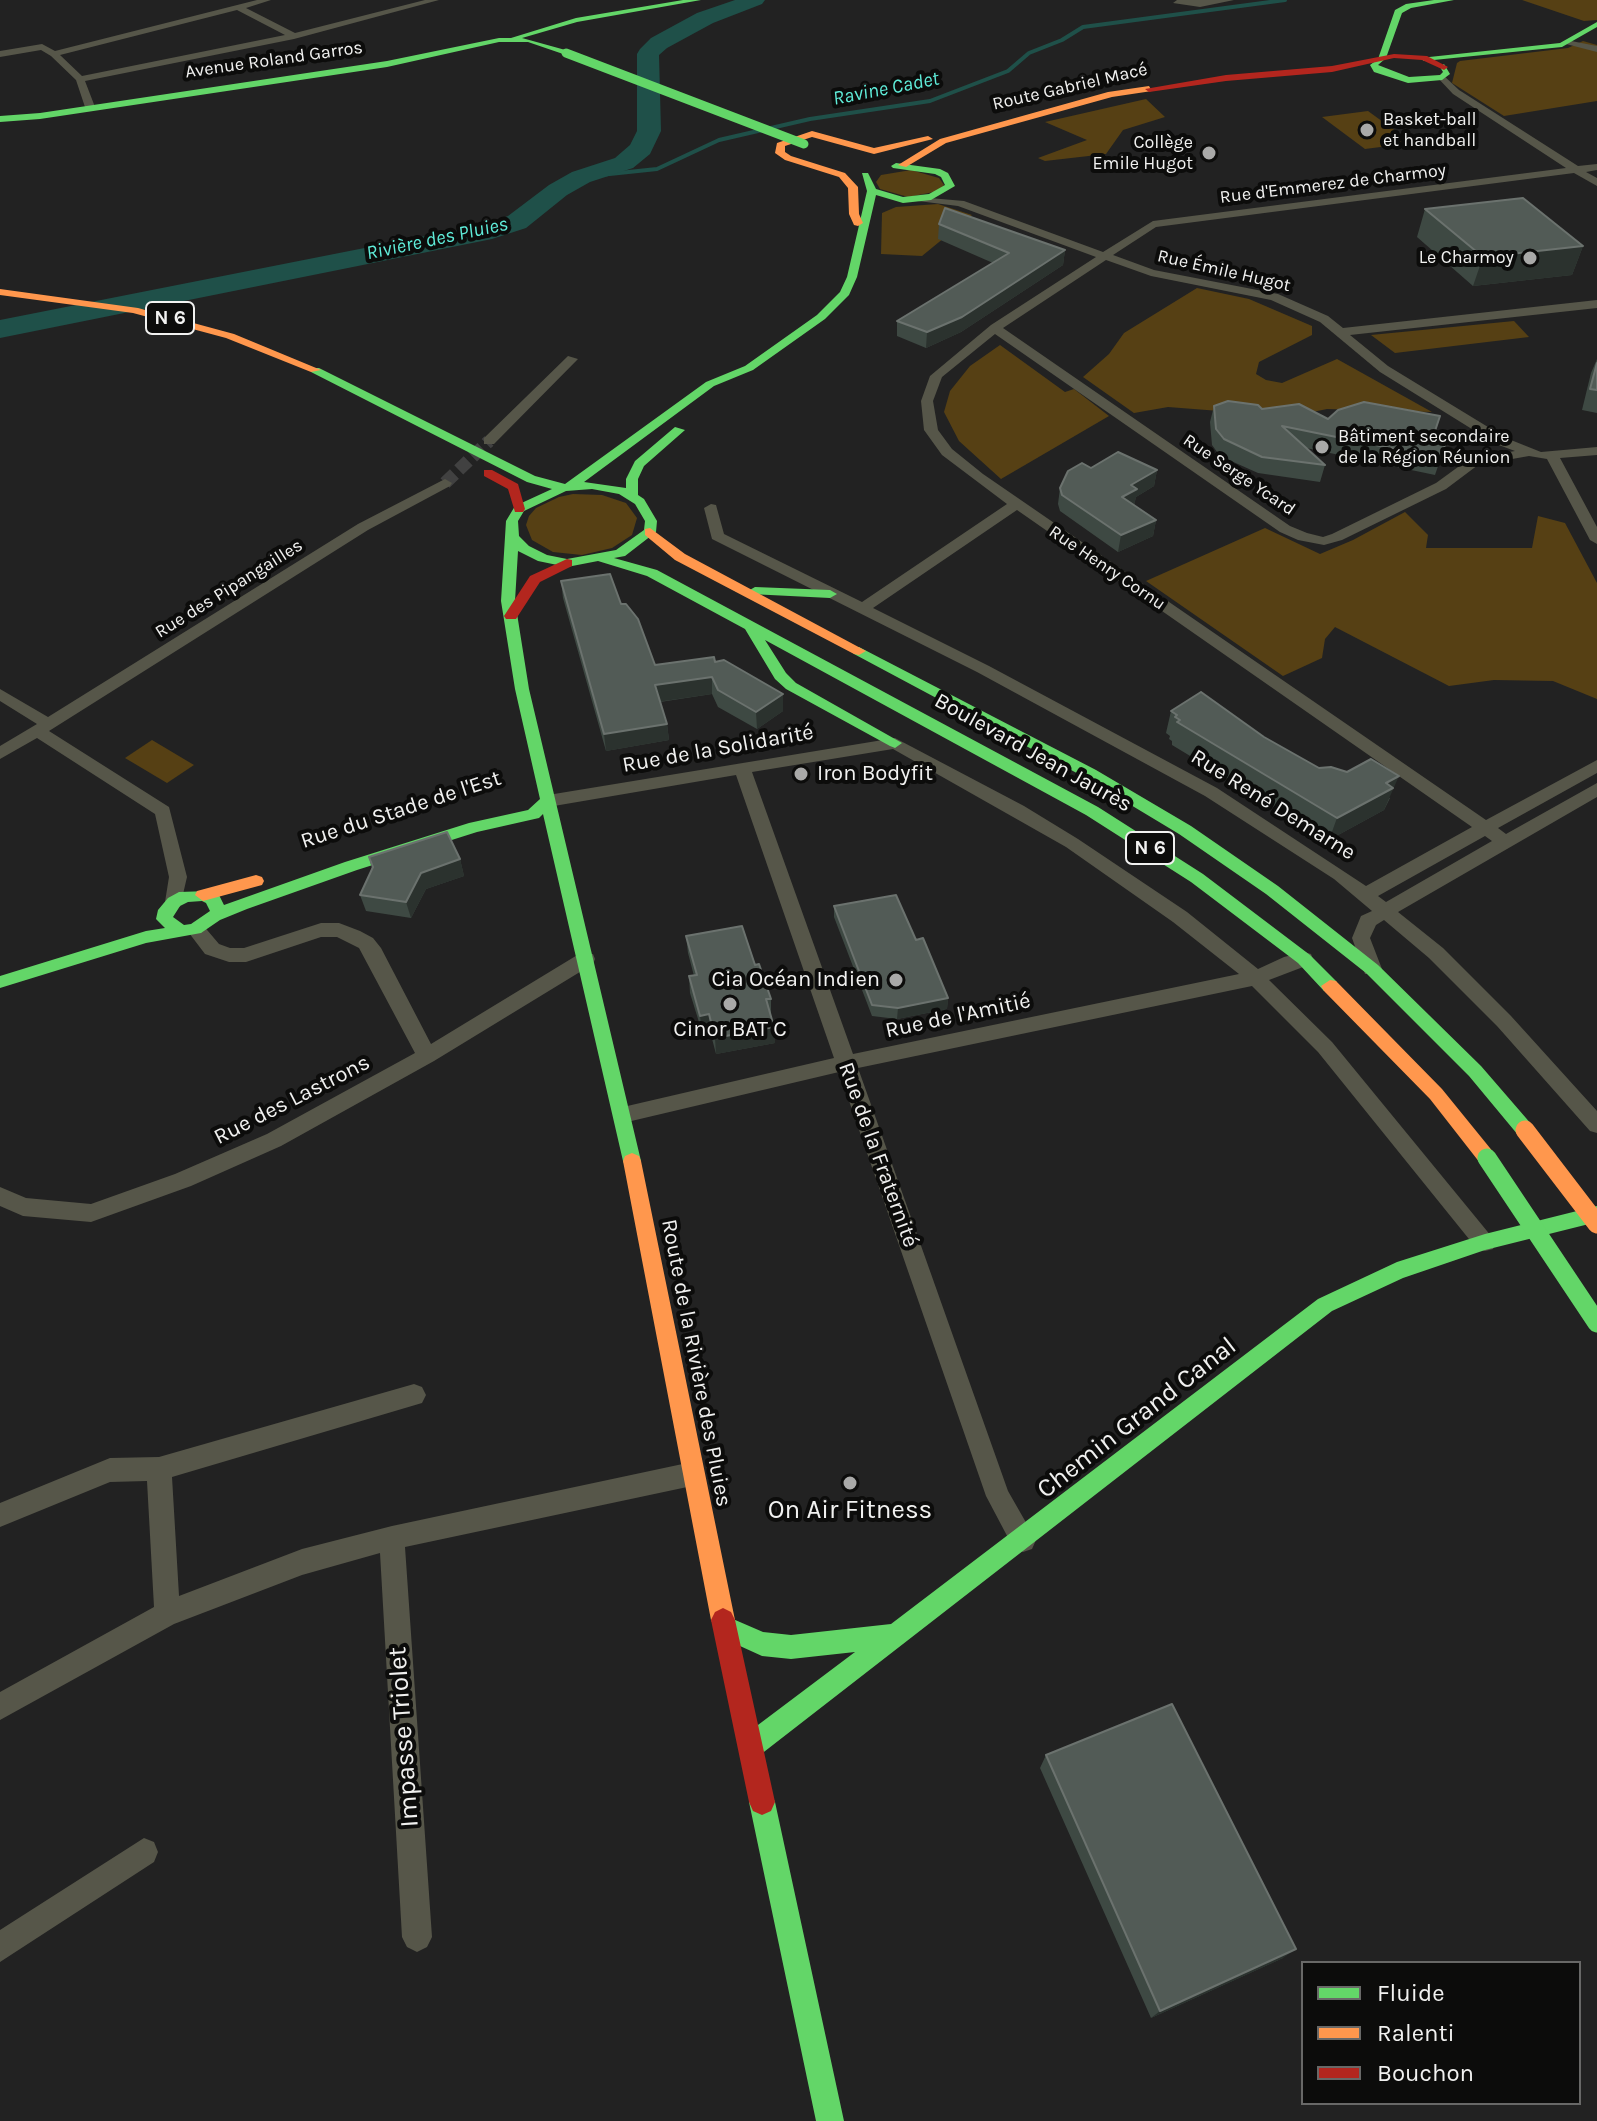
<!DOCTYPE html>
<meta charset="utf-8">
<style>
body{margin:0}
#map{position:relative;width:1597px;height:2121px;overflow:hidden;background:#222;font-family:Karla,sans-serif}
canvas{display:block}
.legend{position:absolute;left:1301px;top:1961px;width:280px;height:144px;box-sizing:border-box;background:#0c0c0b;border:2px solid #686867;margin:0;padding:10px 14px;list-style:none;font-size:24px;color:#f1f1f0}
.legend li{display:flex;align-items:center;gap:16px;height:40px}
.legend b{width:40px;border:2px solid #686867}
</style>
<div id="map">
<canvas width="1597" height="2121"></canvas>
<ul class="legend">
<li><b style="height:10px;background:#63d668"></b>Fluide</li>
<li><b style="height:10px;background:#ff974d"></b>Ralenti</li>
<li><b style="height:10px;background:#b3261e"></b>Bouchon</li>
</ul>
</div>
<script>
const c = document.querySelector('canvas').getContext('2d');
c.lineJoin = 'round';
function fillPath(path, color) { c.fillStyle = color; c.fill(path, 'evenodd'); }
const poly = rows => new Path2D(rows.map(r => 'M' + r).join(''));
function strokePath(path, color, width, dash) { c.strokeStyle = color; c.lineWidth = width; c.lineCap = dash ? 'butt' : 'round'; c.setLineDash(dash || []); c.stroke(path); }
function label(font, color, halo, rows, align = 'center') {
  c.font = font + ' Karla,sans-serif'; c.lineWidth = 8; c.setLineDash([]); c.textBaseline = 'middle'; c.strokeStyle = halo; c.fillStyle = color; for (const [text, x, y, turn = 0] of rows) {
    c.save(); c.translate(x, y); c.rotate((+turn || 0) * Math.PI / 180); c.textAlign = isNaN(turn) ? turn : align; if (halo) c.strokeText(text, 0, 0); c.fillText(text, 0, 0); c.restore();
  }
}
const green = poly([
 [1522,0,1597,0,1597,20,1584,21],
 [1583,41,1597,45,1597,101,1504,116,1452,83,1457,63,1460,61,1568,48],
 [1146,99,1165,117,1123,130,1106,154,1045,161,1038,158,1087,140,1045,122],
 [1368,111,1412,143,1365,149,1322,117],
 [911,170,939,178,944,185,939,191,908,197,880,189,876,182,881,175],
 [938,204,972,215,922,256,881,254,882,213,896,207],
 [1197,288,1249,299,1312,326,1312,335,1259,362,1256,374,1266,380,1282,383,1337,359,1432,412,1327,409,1303,414,1258,414,1168,407,1134,413,1083,377,1109,354,1124,333],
 [1514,321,1529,337,1395,353,1371,335],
 [1000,345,1065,392,1074,389,1109,416,1001,479,959,441,944,412,950,391,970,366],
 [573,494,602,495,626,503,637,518,632,535,612,548,582,555,553,552,532,540,526,525,529,516,536,508,559,497],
 [1405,512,1428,535,1426,548,1532,548,1538,516,1565,523,1597,583,1597,699,1553,681,1494,680,1449,686,1335,627,1325,639,1322,658,1283,676,1146,581,1265,528,1320,554,1353,540],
 [152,740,194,765,167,783,125,758]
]);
const stream = poly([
 [581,177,657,169,719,140,810,119,930,101,1008,71,1029,53,1062,40,1083,27,1285,0]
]);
const river = poly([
 [735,0,765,0,762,4,713,23,667,48,659,55,661,131,650,154,633,168,590,182,567,195,526,228,492,239,0,338,0,320,486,224,508,216,549,185,572,172,615,158,630,145,637,131,637,54,640,49,651,38,697,13,735,0]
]);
const streetTunnel = poly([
 [445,483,489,441]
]);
const street = poly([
 [257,0,271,0,246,8,295,33,425,0,439,0,294,39,85,81,95,107,90,110,85,107,76,80,51,56,41,50,0,57,0,51,42,44,55,51,257,0],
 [237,10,285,35,82,76,60,55,237,10],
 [1234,0,1200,7,1173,3,1177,0,1234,0],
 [1566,40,1597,46,1597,52,1566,44,1566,40],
 [1442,74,1459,90,1578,166,1597,164,1597,170,1586,172,1597,178,1597,186,1574,173,1156,227,1113,255,1154,270,1278,294,1328,316,1343,328,1597,300,1597,308,1350,335,1388,366,1506,438,1541,452,1597,447,1597,455,1560,458,1597,527,1597,544,1590,540,1547,459,1529,456,1478,465,1446,489,1342,540,1324,545,1298,540,1280,532,995,334,942,377,933,401,938,430,952,449,983,474,1486,820,1597,760,1597,773,1498,828,1506,834,1597,783,1597,797,1398,912,1443,948,1511,1016,1597,1111,1597,1133,1590,1131,1497,1026,1429,958,1384,920,1376,925,1370,938,1382,969,1379,974,1365,974,1352,938,1361,916,1372,911,1334,879,1205,796,977,672,712,539,704,508,711,504,716,505,724,534,862,602,1007,504,942,455,924,430,921,401,930,376,991,325,1096,257,958,206,918,201,918,197,964,201,1103,252,1153,221,1566,168,1453,94,1437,77,1442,74],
 [1106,260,1151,276,1271,300,1320,322,1380,372,1496,444,1515,451,1469,459,1436,483,1332,534,1323,537,1307,533,1290,526,1003,328,1106,260],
 [1017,510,1472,827,1366,886,1217,788,989,666,873,608,1017,510],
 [1485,836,1492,841,1386,902,1378,896,1485,836],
 [568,356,578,359,494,444,484,444,484,438,568,356],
 [445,479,452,483,450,486,368,530,49,731,169,807,187,877,180,907,168,907,165,902,169,877,155,814,37,738,0,759,0,746,37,724,0,701,0,689,48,717,358,524,445,479],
 [895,738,1024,806,1078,839,1187,912,1258,969,1284,957,1304,952,1311,954,1313,959,1311,964,1269,980,1332,1042,1496,1242,1493,1249,1485,1251,1477,1249,1318,1052,1252,986,858,1068,1008,1491,1036,1540,1032,1549,1023,1552,1014,1549,986,1496,839,1072,623,1123,616,1121,613,1115,616,1109,623,1107,834,1058,736,775,548,807,539,801,548,795,895,738],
 [893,749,1066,847,1173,922,1239,974,853,1054,752,772,893,749],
 [195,922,202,924,219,944,230,948,244,948,321,923,339,923,360,931,373,938,381,948,431,1044,579,954,593,954,595,959,593,964,434,1061,281,1146,191,1186,91,1222,23,1216,0,1206,0,1187,26,1198,91,1204,175,1174,267,1134,415,1053,359,948,337,937,321,937,246,962,229,962,205,954,186,929,195,922],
 [414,1384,422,1387,426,1395,422,1403,172,1477,179,1596,302,1549,392,1526,692,1462,701,1466,704,1474,701,1482,692,1486,405,1547,432,1937,427,1947,417,1952,407,1947,402,1937,380,1553,302,1575,174,1624,0,1720,0,1692,154,1607,147,1481,110,1482,0,1527,0,1503,110,1458,159,1457,414,1384],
 [144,1838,154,1842,158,1852,154,1862,0,1962,0,1930,144,1838]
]);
const fast = poly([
 [683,0,701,0,577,22,522,38,569,51,566,55,528,42,499,42,387,67,40,119,0,122,0,116,40,113,387,61,499,38,511,38,576,18,683,0],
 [1434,0,1454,0,1411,8,1402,13,1386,58,1378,65,1409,77,1440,75,1443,72,1440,67,1444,64,1450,74,1442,80,1408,83,1374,72,1370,65,1378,59,1395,10,1406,4,1434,0],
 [1597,22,1597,27,1562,47,1424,61,1420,58,1560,43,1597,22],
 [896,163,940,169,948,173,955,186,931,200,903,203,876,195,857,277,849,295,825,319,753,370,714,386,584,482,626,488,626,479,635,461,675,427,685,430,644,466,638,479,638,495,644,499,657,521,656,532,625,556,614,558,657,570,1098,807,1203,874,1310,955,1336,981,1339,986,1336,991,1324,991,1298,963,1191,882,1086,815,765,640,786,673,796,683,902,743,895,748,890,746,786,689,775,679,745,629,647,576,598,561,567,567,538,561,518,551,515,601,529,689,641,1161,639,1166,632,1169,625,1166,623,1161,543,814,539,818,477,832,357,870,247,909,220,920,201,933,146,943,0,988,0,976,146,931,165,928,156,919,158,910,168,898,179,892,209,891,219,895,224,905,345,862,469,823,528,810,540,799,515,689,501,601,506,521,515,506,552,489,527,482,311,372,311,368,319,368,535,476,565,484,706,382,745,366,817,315,840,292,847,277,867,191,862,173,868,173,876,189,903,197,929,194,945,185,941,177,935,174,893,168,891,166,896,163],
 [592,489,619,494,635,504,645,521,644,530,616,550,567,559,547,555,529,546,519,536,518,521,524,511,566,491,592,489],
 [202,901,206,903,210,911,191,924,184,925,173,917,180,906,188,902,202,901],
 [755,587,830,590,837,594,830,598,750,594,748,591,755,587],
 [859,647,1096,770,1191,826,1278,886,1378,965,1481,1066,1532,1125,1534,1130,1532,1135,1518,1135,1469,1076,1366,973,1266,894,1179,834,1086,778,854,654,852,651,859,647],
 [1597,1206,1597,1222,1485,1250,1403,1278,1332,1311,760,1755,751,1758,742,1755,739,1746,742,1737,855,1652,791,1659,762,1656,718,1636,714,1628,718,1620,726,1616,763,1632,791,1635,891,1624,1318,1299,1397,1262,1485,1234,1597,1206],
 [762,1789,771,1793,775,1802,844,2121,816,2121,749,1802,753,1793,762,1789]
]);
const slow = poly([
 [1149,86,1152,91,1112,97,946,143,906,167,898,165,940,139,1108,92,1149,86],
 [812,131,874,148,928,136,933,139,874,154,812,137,785,146,785,152,791,156,845,173,858,187,859,214,863,223,858,226,854,225,849,214,848,188,839,177,785,160,775,153,777,143,812,131],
 [0,289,138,308,234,334,321,370,311,372,226,338,133,313,0,295,0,289],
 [650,528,685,554,866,651,859,655,854,654,675,560,645,535,645,529,650,528],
 [256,875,262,877,264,881,262,885,203,901,195,895,197,891,256,875],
 [1330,980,1336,981,1442,1089,1494,1153,1496,1158,1494,1163,1487,1166,1480,1163,1430,1099,1324,991,1321,986,1330,980],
 [632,1153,639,1156,641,1161,735,1620,731,1628,723,1632,715,1628,711,1620,623,1161,625,1156,632,1153]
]);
const jam = poly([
 [1394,54,1427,56,1448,67,1444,70,1422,60,1394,58,1332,72,1226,81,1149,92,1145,89,1226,75,1332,66,1394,54],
 [484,470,492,470,518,484,525,509,523,512,515,512,508,489,484,476,484,470],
 [567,559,572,560,572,566,540,582,516,619,506,619,504,616,530,576,567,559],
 [723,1608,731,1612,735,1620,775,1802,771,1811,762,1815,753,1811,749,1802,711,1620,715,1612,723,1608]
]);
const fastBridgeFar1 = poly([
 [566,53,804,144]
]);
const fastBridge = poly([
 [1487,1158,1597,1323]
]);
const slowBridge = poly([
 [1525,1130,1597,1224]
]);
const wall = poly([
 [1425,209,1583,246,1572,275,1473,286,1417,237],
 [939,224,1065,250,1063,265,961,332,926,348,897,336,897,321,993,263,938,239],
 [1597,359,1597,413,1582,410,1591,373],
 [1214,406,1262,409,1448,437,1435,475,1306,448,1325,465,1320,482,1258,473,1220,456,1212,445,1210,422],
 [1091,468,1157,470,1154,486,1136,497,1134,505,1156,520,1153,536,1118,552,1060,511,1058,504,1060,488],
 [561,581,621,604,655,665,715,662,783,694,783,711,757,729,718,707,712,694,660,702,667,724,669,740,606,751,563,598],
 [1171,711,1264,737,1319,768,1390,798,1384,810,1329,840,1172,745,1172,741,1169,739,1170,736,1166,733],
 [369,857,460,859,464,876,426,889,411,918,366,911,360,895,372,869],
 [834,906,916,940,948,998,947,1009,897,1019,872,1016,834,917],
 [686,936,755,965,771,999,771,1015,775,1043,716,1054,710,1031,702,1032,690,993,689,976,694,976,688,953],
 [1046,1755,1283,1958,1151,2018,1040,1768]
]);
const shadedWall = poly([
 [1583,246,1572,275,1473,286,1483,257],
 [1065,250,1063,265,961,332,926,348,927,332],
 [1157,470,1154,486,1136,497,1134,505,1122,497,1131,485],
 [1156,520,1153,536,1118,552,1121,535],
 [712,677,712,694,657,702,655,685],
 [783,694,783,711,757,729,756,712],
 [667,724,669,740,606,751,604,734],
 [1399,776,1384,810,1329,840,1337,818,1386,783],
 [460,859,464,876,426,889,411,918,406,902,421,873],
 [948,998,947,1009,897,1019,898,1008],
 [709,1014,710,1031,702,1032,700,1016],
 [774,1027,775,1043,716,1054,715,1038],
 [1296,1949,1283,1958,1151,2018,1160,2011]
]);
const building = poly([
 [1523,198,1583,246,1483,257,1425,209,1523,198],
 [945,208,1065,250,962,317,927,332,897,321,1009,253,939,224,945,208],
 [1597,363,1597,390,1590,389,1597,363],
 [1228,401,1258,405,1262,409,1299,404,1328,419,1338,410,1364,402,1440,416,1434,434,1448,437,1440,458,1282,426,1325,465,1262,457,1224,439,1216,429,1214,406,1228,401],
 [1118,452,1157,470,1131,485,1137,489,1122,497,1156,520,1121,535,1062,495,1060,488,1068,471,1082,463,1091,468,1118,452],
 [610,574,621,604,626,604,638,619,655,665,714,657,715,662,724,660,783,694,756,712,718,690,712,677,655,685,667,724,604,734,561,581,610,574],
 [1201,692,1264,737,1319,768,1331,767,1347,772,1371,759,1399,776,1386,783,1393,788,1337,818,1177,722,1180,720,1175,717,1177,715,1171,711,1201,692],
 [447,832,460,859,421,873,406,902,360,895,373,867,369,857,447,832],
 [896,895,916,940,923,938,948,998,898,1008,872,1005,834,906,896,895],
 [742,926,755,965,759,964,771,999,766,999,774,1027,715,1038,709,1014,700,1016,689,976,697,975,686,936,742,926],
 [1172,1704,1296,1949,1160,2011,1046,1755,1172,1704]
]);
const markers = [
 [1367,130,8,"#a9a9a8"],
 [1209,153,8,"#a9a9a8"],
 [1530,258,8,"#a9a9a8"],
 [1322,447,8,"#a9a9a8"],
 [801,774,8,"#a9a9a8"],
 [896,980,8,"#a9a9a8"],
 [730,1004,8,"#a9a9a8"],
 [850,1483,8,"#a9a9a8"]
];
const farStreetnames = [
 ["Avenue Roland Garros",274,60,-8],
 ["Route Gabriel Macé",1070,87,-13],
 ["Rue d'Emmerez de Charmoy",1333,184,-7],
 ["Rue Émile Hugot",1224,271,13],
 ["Rue Serge Ycard",1239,475,34],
 ["Rue Henry Cornu",1107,568,34],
 ["Rue des Pipangailles",229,589,-32]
];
const farPoinames = [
 ["Basket-ball",1383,120],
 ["et handball",1383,141],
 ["Collège",1193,143,"right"],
 ["Emile Hugot",1193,164,"right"],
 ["Le Charmoy",1514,258,"right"],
 ["Bâtiment secondaire",1338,437],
 ["de la Région Réunion",1338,458]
];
const farWaternames = [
 ["Ravine Cadet",886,89,-11],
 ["Rivière des Pluies",437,239,-12]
];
const shields = [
 [170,318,48],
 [1150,848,48]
];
const shieldNames = [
 ["N 6",170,318],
 ["N 6",1150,848]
];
const streetNames = [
 ["Rue de la Solidarité",718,749,-10],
 ["Boulevard Jean Jaurès",1033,753,29],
 ["Rue René Demarne",1273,805,32],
 ["Rue du Stade de l'Est",401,810,-18],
 ["Rue de l'Amitié",958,1016,-12],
 ["Rue des Lastrons",292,1100,-27],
 ["Rue de la Fraternité",878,1155,70],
 ["Route de la Rivière des Pluies",696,1363,79]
];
const poiNames = [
 ["Iron Bodyfit",817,774],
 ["Cia Océan Indien",880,980,"right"],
 ["Cinor BAT C",730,1030,"center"]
];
const nearStreetnames = [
 ["Chemin Grand Canal",1137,1418,-38],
 ["Impasse Triolet",404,1737,-94]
];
const nearPoinames = [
 ["On Air Fitness",850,1511]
];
fillPath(green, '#564014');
strokePath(stream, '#1f5049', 4);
fillPath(river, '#1f5049');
strokePath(streetTunnel, '#414141', 13, [13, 6]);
fillPath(street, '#565649');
fillPath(fast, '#63d668');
fillPath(slow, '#ff974d');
fillPath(jam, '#b3261e');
strokePath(fastBridgeFar1, '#63d668', 9);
strokePath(fastBridge, '#63d668', 19);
strokePath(slowBridge, '#ff974d', 19);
fillPath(wall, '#3e4943');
fillPath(shadedWall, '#2b322e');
fillPath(building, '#525b56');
strokePath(building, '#6b726e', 2);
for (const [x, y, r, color] of markers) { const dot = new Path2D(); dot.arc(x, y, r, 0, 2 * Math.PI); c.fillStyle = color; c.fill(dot); strokePath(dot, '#0c0c0b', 3); }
label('18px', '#f1f1f0', '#0c0c0b', farStreetnames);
label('18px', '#f1f1f0', '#0c0c0b', farPoinames, 'left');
label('italic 20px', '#5fecd9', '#0c0c0b', farWaternames);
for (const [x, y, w] of shields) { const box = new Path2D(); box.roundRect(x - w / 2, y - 16, w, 32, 6); c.fillStyle = '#0c0c0b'; c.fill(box); strokePath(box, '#f1f1f0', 2); }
label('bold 20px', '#f1f1f0', null, shieldNames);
label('22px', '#f1f1f0', '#0c0c0b', streetNames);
label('22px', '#f1f1f0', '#0c0c0b', poiNames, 'left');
label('26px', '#f1f1f0', '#0c0c0b', nearStreetnames);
label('26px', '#f1f1f0', '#0c0c0b', nearPoinames);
</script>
